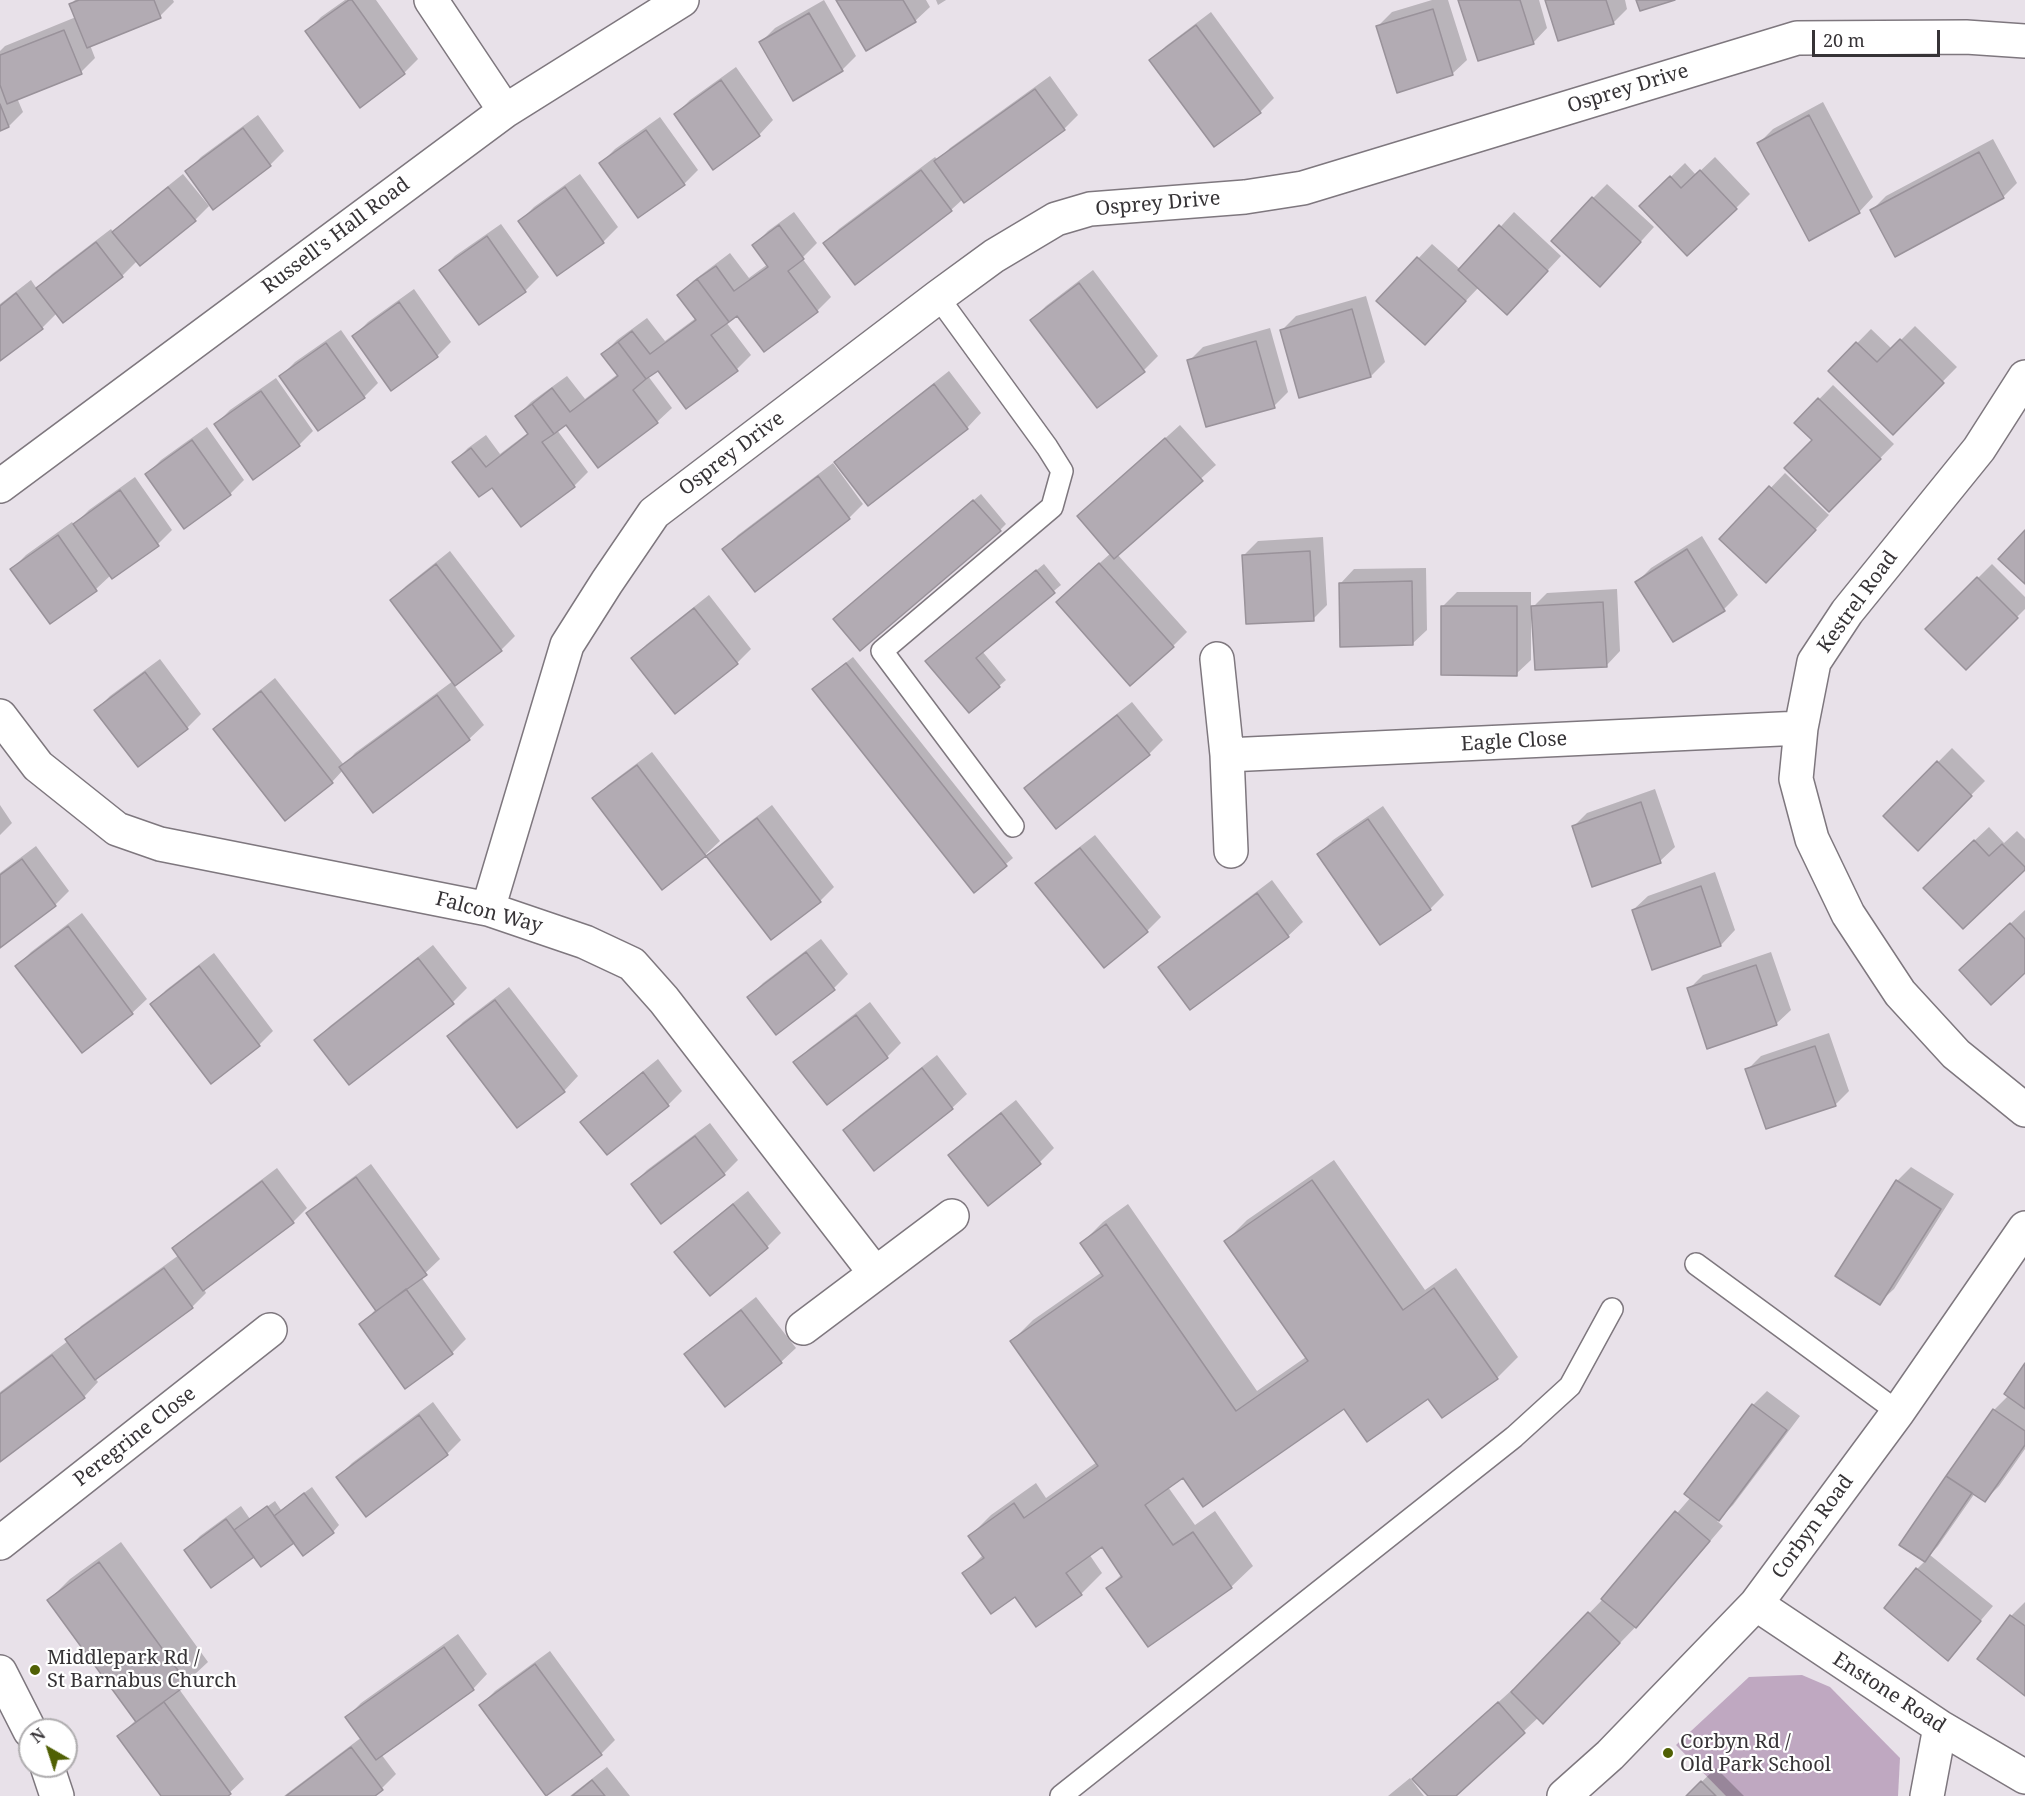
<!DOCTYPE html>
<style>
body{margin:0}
#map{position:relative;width:2025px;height:1796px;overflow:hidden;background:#e8e1e9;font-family:"Noto Serif",serif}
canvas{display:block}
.north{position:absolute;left:18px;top:1718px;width:60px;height:60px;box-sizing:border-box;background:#fff;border:2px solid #afadaf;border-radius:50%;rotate:321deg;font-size:16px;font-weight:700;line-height:24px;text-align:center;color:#363336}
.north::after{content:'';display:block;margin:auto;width:21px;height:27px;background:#506004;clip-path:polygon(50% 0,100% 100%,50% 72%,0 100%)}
.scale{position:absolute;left:1812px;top:30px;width:128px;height:27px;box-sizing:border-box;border:3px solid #363336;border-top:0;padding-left:8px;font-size:18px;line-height:21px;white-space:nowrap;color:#363336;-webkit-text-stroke:4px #fff;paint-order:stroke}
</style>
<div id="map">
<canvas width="2025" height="1796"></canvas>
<div class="north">N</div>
<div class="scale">20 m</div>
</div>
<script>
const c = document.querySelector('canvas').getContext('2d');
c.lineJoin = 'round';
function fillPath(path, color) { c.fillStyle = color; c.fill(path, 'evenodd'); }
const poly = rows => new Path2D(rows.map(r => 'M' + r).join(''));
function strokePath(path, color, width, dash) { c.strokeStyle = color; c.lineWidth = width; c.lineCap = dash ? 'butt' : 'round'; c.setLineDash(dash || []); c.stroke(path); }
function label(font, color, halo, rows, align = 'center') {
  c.font = font + ' "Noto Serif",serif'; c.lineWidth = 4.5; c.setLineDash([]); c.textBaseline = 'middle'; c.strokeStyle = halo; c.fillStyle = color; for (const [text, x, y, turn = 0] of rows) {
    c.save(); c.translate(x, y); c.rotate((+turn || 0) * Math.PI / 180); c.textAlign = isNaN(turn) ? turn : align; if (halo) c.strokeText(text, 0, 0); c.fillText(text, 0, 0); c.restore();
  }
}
const green = poly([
 [1802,1675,1830,1687,1900,1758,1898,1796,1726,1796,1676,1745,1749,1677]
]);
const shadow = poly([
 [75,0,173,0,174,2,160,16,90,45,95,58,81,72,17,98,23,112,9,126,0,130,0,51,5,46,76,17,71,4],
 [345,0,376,0,418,59,404,73,307,31,321,17],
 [824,0,856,56,842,70,761,42,775,28],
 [838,0,926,0,930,7,915,21,867,49],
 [936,0,946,0,938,5],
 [1432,0,1448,0,1467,60,1452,74,1378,26,1392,12],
 [1460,0,1539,0,1547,28,1533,43],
 [1546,0,1625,0,1627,9,1613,23],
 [1211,12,1274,98,1260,112,1151,61,1166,46],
 [736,67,773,120,759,135,713,167,676,114,690,100],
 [1050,76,1078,115,1064,129,963,199,951,210,855,283,825,243,839,229,935,157,938,160,950,148],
 [1823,102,1873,197,1859,212,1759,143,1773,129],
 [258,115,284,151,270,165,187,171,201,157],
 [660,117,698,170,684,184,601,163,615,149],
 [1993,139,2017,183,2003,197,1872,210,1886,196],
 [1715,157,1750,194,1736,208,1641,206,1685,163,1696,175],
 [183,174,209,206,195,220,137,261,122,276,57,313,42,328,0,360,0,304,31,280,37,289,52,274,111,229,114,233,128,218],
 [580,174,618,227,603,242,558,274,520,221,534,207],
 [1607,184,1654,227,1614,271,1593,198],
 [794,212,817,243,802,258,831,297,817,311,737,314,726,322,751,355,737,369,687,407,658,369,648,376,672,408,657,422,599,466,566,423,557,430,588,472,574,486,521,525,492,486,454,462,468,448,486,435,500,454,529,432,517,416,531,402,567,376,585,399,618,374,603,354,617,340,647,318,665,341,696,318,679,295,693,281,730,253,749,278,768,264,754,245,768,231],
 [1514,212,1561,256,1521,299,1479,287,1439,329,1378,301,1432,244,1461,270],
 [501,224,539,277,525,291,441,270,455,256],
 [1093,270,1158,356,1144,370,1097,406,1032,320,1046,306],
 [414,289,451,342,437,356,354,336,368,322],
 [1366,296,1385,362,1371,376,1282,330,1296,316],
 [1915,326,1957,367,1893,432,1830,371,1871,329,1892,349],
 [1270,328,1288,392,1274,406,1189,361,1203,347],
 [341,330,378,383,364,397,318,429,281,376,295,362],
 [949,371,981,413,967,428,869,504,836,462,851,448],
 [276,378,313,431,299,445,254,477,216,424,230,410],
 [1833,385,1894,444,1843,496,1814,440,1796,423],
 [1180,425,1216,465,1117,554,1187,632,1173,646,1072,588,1111,553,1079,516],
 [207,427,244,480,230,494,147,474,161,460],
 [833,463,863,504,849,518,755,590,724,549,738,535],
 [1785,473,1829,515,1780,567,1722,539],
 [135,477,172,530,158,544,112,577,111,575,96,589,12,569,26,555,72,522,74,525,89,510],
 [981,494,1006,524,1000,530,842,612],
 [1702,536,1738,595,1724,609,1674,640,1637,582,1651,568],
 [1323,537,1327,605,1313,619,1244,555,1258,541],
 [450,551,515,636,501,650,454,685,484,725,469,739,373,811,343,770,332,782,215,729,229,715,275,678,344,765,355,753,453,681,392,600,406,586],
 [1044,564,1061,585,982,651,1006,680,999,686,934,655],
 [1992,564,2025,597,2025,609,1966,668,1927,629],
 [1426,568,1427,630,1412,644,1340,584,1354,569],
 [1617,589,1620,651,1606,666,1533,614,1531,614,1531,660,1516,674,1443,606,1457,592,1531,592,1531,609,1547,593],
 [709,595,751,649,737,663,633,658,647,644],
 [853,657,1013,858,974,891,820,683],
 [160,659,201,714,187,728,138,765,96,710,110,696],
 [1132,702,1163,740,1149,754,1026,788,1040,774],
 [1952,748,1985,781,1918,849,1885,816],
 [652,752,720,841,705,855,662,888,594,799,608,785],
 [1655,789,1675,847,1660,861,1573,827,1587,813],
 [0,805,12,823,0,835],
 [772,805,834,887,820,901,708,856,723,842],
 [1383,806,1444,895,1430,909,1319,854,1333,840],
 [1989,827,2004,843,2017,831,2025,839,2025,868,1939,874],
 [1095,835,1161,917,1147,931,1037,883,1051,869],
 [36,846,69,891,55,905,0,946,0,873],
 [1715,872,1735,930,1721,945,1653,968,1633,910,1648,896],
 [1272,880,1303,922,1288,936,1190,1008,1160,968,1174,954],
 [2025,910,2025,971,1976,956],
 [82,913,147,999,132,1013,82,1051,17,966,31,952],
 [821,939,848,974,834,988,777,1032,749,997,763,983],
 [433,945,467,988,453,1002,350,1083,316,1040,330,1026],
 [1771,952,1791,1010,1776,1024,1689,989,1703,975],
 [214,953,273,1031,259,1045,152,1004,166,990],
 [509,987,578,1076,564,1091,449,1036,463,1022],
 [870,1002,901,1043,887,1057,795,1062,810,1048],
 [1829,1033,1849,1091,1835,1105,1747,1070,1761,1056],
 [937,1055,967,1094,952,1108,874,1168,845,1130,859,1116],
 [658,1059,682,1091,668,1105,607,1153,582,1122,597,1108],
 [1016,1100,1054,1148,1040,1162,988,1204,950,1155,964,1141],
 [710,1123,738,1160,724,1174,661,1221,633,1184,647,1170],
 [1334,1160,1425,1290,1456,1268,1518,1357,1497,1378,1428,1396,1344,1407,1183,1476,1168,1487,1195,1525,1215,1511,1253,1566,1231,1587,1148,1645,1108,1588,1122,1574,1102,1545,1089,1554,1102,1573,1081,1594,1015,1595,964,1574,983,1555,970,1536,991,1515,1036,1483,1046,1498,1097,1462,1012,1341,1033,1320,1102,1272,1082,1243,1103,1222,1128,1204,1257,1391,1306,1357,1226,1241,1247,1220],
 [371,1164,440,1259,421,1277,466,1339,452,1353,361,1325,376,1309,308,1214,322,1200],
 [1911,1167,1954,1194,1894,1289,1879,1303,1837,1276,1897,1181],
 [277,1168,307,1208,293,1222,204,1289,206,1293,192,1307,95,1378,98,1382,84,1397,0,1460,0,1392,68,1341,81,1326,179,1255,174,1249,188,1235],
 [748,1191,781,1233,767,1247,710,1293,676,1252,690,1238],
 [756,1297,796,1348,781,1362,725,1405,686,1354,701,1340],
 [2025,1366,2025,1449,1999,1486,1985,1500,1975,1493,1938,1546,1930,1555,1993,1606,1948,1659,1917,1569,1925,1561,1994,1410,2009,1395],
 [1767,1391,1800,1416,1733,1505,1717,1521,1723,1526,1650,1612,1557,1708,1539,1717,1454,1796,1430,1796,1429,1765,1513,1689,1514,1691,1603,1599,1691,1497,1753,1405],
 [433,1402,461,1440,447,1454,338,1477,352,1463],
 [312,1487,339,1525,333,1532,294,1541,254,1555,186,1550,200,1536,241,1506,250,1519,275,1501,281,1510],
 [121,1542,208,1662,179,1689,244,1779,226,1796,163,1796,119,1736,136,1720,49,1600,70,1579],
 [2025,1602,2025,1694,2011,1616],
 [458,1634,487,1674,473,1689,381,1754,396,1774,382,1788,372,1796,284,1796,362,1737,347,1717,361,1703],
 [550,1651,615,1740,601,1754,546,1794,481,1705,495,1691],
 [607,1767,630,1796,570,1796],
 [1716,1768,1744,1796,1687,1796],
 [1410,1778,1424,1796,1388,1796]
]);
const building = poly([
 [79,0,154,0,161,18,87,48,69,4,79,0],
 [349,0,352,0,405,74,360,108,305,31,349,0],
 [836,0,903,0,916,22,866,51,836,0],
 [1458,0,1520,0,1534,44,1478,61,1458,0],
 [1545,0,1606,0,1614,24,1558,41,1545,0],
 [1636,0,1675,0,1640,11,1636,0],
 [1433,9,1453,75,1397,93,1376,26,1433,9],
 [809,13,843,71,793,101,759,42,809,13],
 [1196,25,1261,113,1214,147,1149,60,1196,25],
 [64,30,82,74,7,104,0,85,0,55,64,30],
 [721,80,760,136,713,170,674,114,721,80],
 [1035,89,1065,130,964,203,934,161,1035,89],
 [0,104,9,127,0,131,0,104],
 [1809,115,1860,213,1809,241,1757,143,1809,115],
 [243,128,271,166,213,210,185,171,243,128],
 [646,130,685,185,638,218,599,163,646,130],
 [1979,152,2004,198,1895,257,1870,210,1979,152],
 [921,170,952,211,855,285,823,243,921,170],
 [1700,170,1737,209,1687,256,1639,206,1670,176,1681,188,1700,170],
 [168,187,196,221,140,266,112,232,168,187],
 [565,187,604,243,557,276,518,221,565,187],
 [1592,197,1641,242,1600,287,1551,241,1592,197],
 [779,225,804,259,788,271,818,312,764,352,737,316,729,322,697,279,716,266,734,291,768,267,752,245,779,225],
 [1499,225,1548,271,1507,315,1458,270,1499,225],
 [487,236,526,292,479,325,439,270,487,236],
 [96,242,123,277,63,323,36,288,96,242],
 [1417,257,1466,301,1425,345,1376,301,1417,257],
 [697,279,729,322,711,335,738,371,686,409,658,371,646,379,618,342,632,331,650,354,696,320,677,295,697,279],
 [1079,283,1145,372,1097,408,1030,320,1079,283],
 [16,293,43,329,0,361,0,306,16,293],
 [399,302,438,357,391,391,352,336,399,302],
 [1352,309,1371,377,1299,398,1280,330,1352,309],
 [1900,339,1944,383,1893,435,1828,371,1856,342,1877,362,1900,339],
 [1256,341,1275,408,1206,427,1187,360,1256,341],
 [618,342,646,379,633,390,658,423,598,468,566,425,554,434,532,404,552,388,570,412,618,376,601,354,618,342],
 [326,343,365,398,318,431,279,376,326,343],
 [934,384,968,429,868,506,834,462,934,384],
 [261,391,300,446,253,480,214,424,261,391],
 [1818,398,1881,459,1829,512,1784,468,1812,440,1794,423,1818,398],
 [532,404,554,434,542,442,575,487,521,527,492,488,479,497,452,462,471,448,486,467,528,434,515,416,532,404],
 [1165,438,1203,481,1114,559,1077,516,1165,438],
 [192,440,231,495,184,529,145,474,192,440],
 [818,476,850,519,755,592,722,549,818,476],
 [1769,486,1816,530,1766,583,1719,539,1769,486],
 [120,490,159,546,112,579,73,524,120,490],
 [973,500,1001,531,860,651,833,619,973,500],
 [2025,530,2025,584,1998,559,2025,530],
 [58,535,97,591,50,624,10,569,58,535],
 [1687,549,1725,611,1673,642,1635,582,1687,549],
 [1310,551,1314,621,1246,624,1242,555,1310,551],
 [1099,563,1174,647,1130,686,1056,602,1099,563],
 [436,564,502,651,455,686,390,600,436,564],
 [1036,570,1055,593,976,658,1000,687,969,713,925,661,1036,570],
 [1977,577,2018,618,1966,670,1925,629,1977,577],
 [1412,581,1413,645,1340,647,1339,583,1412,581],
 [1603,602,1607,667,1535,670,1531,606,1603,602],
 [1441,606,1517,606,1517,676,1441,675,1441,606],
 [694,608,738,664,675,714,631,658,694,608],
 [846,663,1007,866,974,893,812,689,846,663],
 [145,672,188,729,138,767,94,710,145,672],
 [261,691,333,783,285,821,213,729,261,691],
 [437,695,470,740,373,813,339,767,437,695],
 [1117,715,1150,755,1056,829,1024,788,1117,715],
 [1937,761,1972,796,1918,851,1883,816,1937,761],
 [637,765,706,856,662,890,592,798,637,765],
 [1641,802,1661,863,1592,887,1572,826,1641,802],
 [757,818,821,902,771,940,706,856,757,818],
 [1368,819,1431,910,1380,945,1317,854,1368,819],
 [1974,840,1989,856,2002,844,2025,867,2025,870,1963,929,1923,888,1974,840],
 [1080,848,1148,932,1104,968,1035,883,1080,848],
 [22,859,56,906,0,948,0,875,22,859],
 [1701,886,1721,946,1652,970,1632,910,1701,886],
 [1257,893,1289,937,1190,1010,1158,967,1257,893],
 [2010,923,2025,939,2025,973,1991,1005,1959,970,2010,923],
 [68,926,133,1014,82,1053,15,966,68,926],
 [806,952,835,990,776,1035,747,997,806,952],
 [418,958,454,1004,349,1085,314,1040,418,958],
 [1756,965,1777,1025,1707,1049,1687,988,1756,965],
 [199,966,260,1046,211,1084,150,1004,199,966],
 [495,1000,565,1092,517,1128,447,1036,495,1000],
 [856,1015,888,1058,827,1105,793,1062,856,1015],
 [1815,1046,1836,1106,1766,1129,1745,1069,1815,1046],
 [922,1068,953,1109,874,1171,843,1130,922,1068],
 [643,1072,669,1106,607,1155,580,1122,643,1072],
 [1001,1113,1041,1164,988,1206,948,1155,1001,1113],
 [695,1136,725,1175,661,1224,631,1184,695,1136],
 [356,1177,427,1275,376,1311,306,1213,356,1177],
 [1312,1180,1403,1310,1434,1288,1498,1379,1442,1418,1428,1399,1367,1442,1344,1409,1203,1507,1183,1478,1145,1505,1173,1545,1193,1532,1232,1588,1148,1647,1106,1588,1122,1577,1102,1547,1066,1573,1082,1595,1036,1627,1015,1597,991,1614,962,1573,984,1558,968,1536,1014,1503,1024,1518,1098,1466,1010,1341,1103,1276,1080,1243,1106,1224,1236,1411,1308,1361,1224,1241,1312,1180],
 [1896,1180,1941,1209,1880,1305,1835,1276,1896,1180],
 [262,1181,294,1223,203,1291,172,1248,262,1181],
 [733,1204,768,1248,710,1296,674,1252,733,1204],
 [164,1268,193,1308,95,1380,65,1339,164,1268],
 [406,1289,453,1354,405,1389,359,1324,406,1289],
 [741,1310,782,1363,725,1407,684,1354,741,1310],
 [52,1355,85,1398,0,1462,0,1394,52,1355],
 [2025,1363,2025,1409,2004,1394,2025,1363],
 [1752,1404,1787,1430,1719,1521,1684,1494,1752,1404],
 [1993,1409,2025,1431,2025,1445,1985,1502,1946,1476,1993,1409],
 [419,1415,448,1455,366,1517,336,1477,419,1415],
 [1946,1476,1972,1493,1925,1562,1899,1545,1946,1476],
 [304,1493,334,1533,303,1556,274,1516,304,1493],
 [267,1506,294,1543,261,1567,234,1530,267,1506],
 [1675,1511,1710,1541,1636,1628,1601,1599,1675,1511],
 [226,1519,254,1557,211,1588,184,1550,226,1519],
 [99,1562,188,1684,136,1722,47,1600,99,1562],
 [1916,1568,1981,1621,1948,1661,1884,1608,1916,1568],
 [1588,1612,1620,1643,1543,1724,1511,1692,1588,1612],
 [2010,1615,2025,1626,2025,1696,1977,1659,2010,1615],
 [444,1647,474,1690,376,1760,345,1717,444,1647],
 [535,1664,602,1755,546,1796,479,1705,535,1664],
 [164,1702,231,1794,228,1796,161,1796,117,1736,164,1702],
 [1498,1702,1525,1733,1456,1796,1428,1796,1412,1779,1498,1702],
 [351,1747,383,1790,375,1796,286,1796,351,1747],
 [592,1780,605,1796,572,1796,592,1780],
 [1701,1781,1716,1796,1686,1796,1701,1781]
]);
const lane = poly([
 [938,297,1047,447,1062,471,1052,507,882,651,1013,826],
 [1696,1264,1898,1412],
 [1061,1796,1514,1437,1570,1386,1612,1309]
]);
const street = poly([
 [431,0,505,111],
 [2025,377,1979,449,1847,612,1814,662,1801,728,1796,779,1812,839,1848,914,1900,993,1956,1054,2025,1110],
 [0,486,505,111,682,0],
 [1217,659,1227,755,1231,851],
 [0,716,38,766,117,829,160,844,488,909,585,942,632,964,664,1000,875,1273],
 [1227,755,1801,728],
 [488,909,567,645,607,582,654,513,938,297,994,256,1056,219,1090,209,1245,197,1303,188,1797,38,1966,37,2025,41],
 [803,1328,952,1216],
 [0,1543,270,1330],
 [1756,1604,1940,1727,2025,1777],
 [0,1672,30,1731],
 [47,1766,57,1796],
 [1564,1796,1610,1755,1756,1604,1898,1412,2025,1228],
 [1927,1796,1940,1727]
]);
const markers = [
 [35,1670,6,"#506004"],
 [1668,1753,6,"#506004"]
];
const streetNames = [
 ["Osprey Drive",1628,89,-17],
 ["Osprey Drive",1158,204,-5],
 ["Russell's Hall Road",336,236,-37],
 ["Osprey Drive",732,454,-37],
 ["Kestrel Road",1858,602,-54],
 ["Eagle Close",1514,742,-3],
 ["Falcon Way",489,913,15],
 ["Peregrine Close",135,1437,-38],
 ["Corbyn Road",1813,1527,-54],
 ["Enstone Road",1889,1693,33]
];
const poiNames = [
 ["Middlepark Rd /",47,1658],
 ["St Barnabus Church",47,1681],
 ["Corbyn Rd /",1680,1742],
 ["Old Park School",1680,1765]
];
fillPath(green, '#bfa8c1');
fillPath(shadow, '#0003');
fillPath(building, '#b2abb3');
strokePath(building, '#99929a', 1.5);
strokePath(lane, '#7e777e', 24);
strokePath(street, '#7e777e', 36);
strokePath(lane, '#fff', 21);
strokePath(street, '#fff', 33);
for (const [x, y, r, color] of markers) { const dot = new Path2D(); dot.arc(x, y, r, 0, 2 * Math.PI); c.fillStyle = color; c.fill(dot); strokePath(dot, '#fff', 2); }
label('20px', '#363336', '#fff', streetNames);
label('20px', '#363336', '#fff', poiNames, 'left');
</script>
